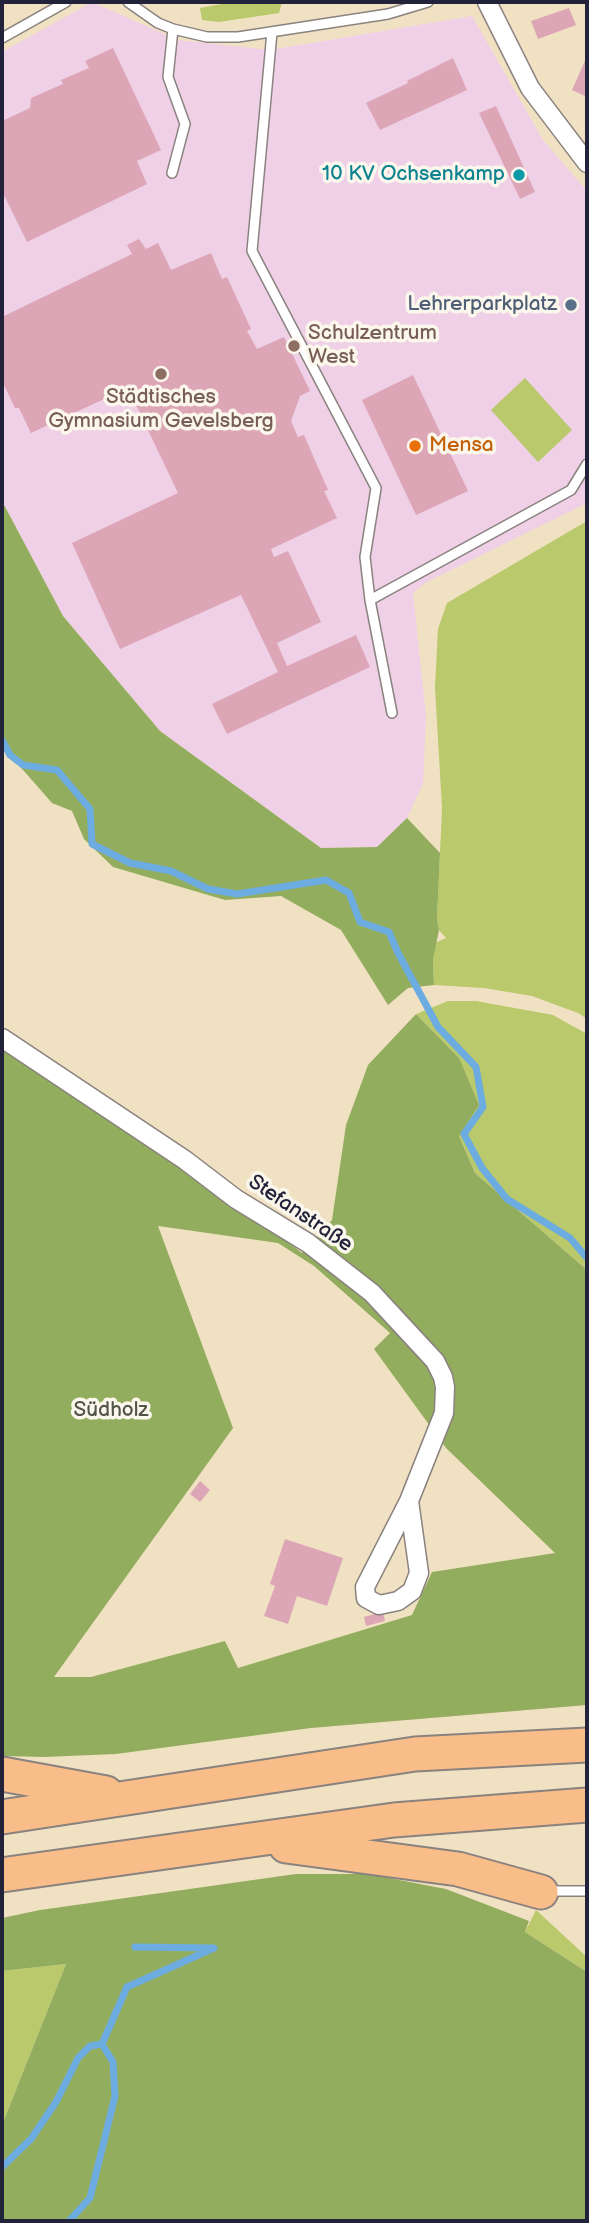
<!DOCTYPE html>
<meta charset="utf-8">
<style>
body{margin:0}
#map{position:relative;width:589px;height:2223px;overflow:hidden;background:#f1e1c3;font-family:"Balsamiq Sans",sans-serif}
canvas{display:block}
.frame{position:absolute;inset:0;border:4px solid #22223b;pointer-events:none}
</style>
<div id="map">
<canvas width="589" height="2223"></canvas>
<div class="frame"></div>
</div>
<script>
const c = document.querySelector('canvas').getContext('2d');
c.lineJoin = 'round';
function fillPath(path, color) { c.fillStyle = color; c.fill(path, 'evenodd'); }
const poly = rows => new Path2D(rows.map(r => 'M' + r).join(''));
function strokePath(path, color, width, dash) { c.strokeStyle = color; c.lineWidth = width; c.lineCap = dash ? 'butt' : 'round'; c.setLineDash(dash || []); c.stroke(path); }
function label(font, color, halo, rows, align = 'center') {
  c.font = font + ' "Balsamiq Sans",sans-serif'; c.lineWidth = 7; c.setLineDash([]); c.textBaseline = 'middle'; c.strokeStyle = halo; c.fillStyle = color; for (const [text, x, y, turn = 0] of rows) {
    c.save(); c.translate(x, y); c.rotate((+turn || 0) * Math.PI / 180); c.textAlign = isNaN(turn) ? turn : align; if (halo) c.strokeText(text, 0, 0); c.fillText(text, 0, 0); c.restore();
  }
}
const built = poly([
 [92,2,178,40,269,50,472,16,543,140,587,191,587,503,425,583,413,593,426,716,423,784,407,818,377,847,321,848,160,731,63,616,2,501,2,52]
]);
const green = poly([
 [232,2,282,2,279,13,219,22,202,20,200,8],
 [525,378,572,430,538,462,491,410],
 [587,521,587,1019,578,1013,532,996,484,988,434,985,433,959,435,943,446,938,439,930,437,919,442,808,435,687,438,629,447,603],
 [448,1001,476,1001,553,1015,587,1034,587,1270,475,1173,459,1136,459,1058,416,1014],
 [536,1910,587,1957,587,1972,525,1932],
 [66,1964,2,2125,2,1971]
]);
const forest = poly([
 [2,501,63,616,160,731,321,848,377,847,407,818,440,853,437,919,439,930,433,959,434,985,408,988,388,1005,341,930,281,896,225,900,113,867,84,839,72,811,52,803,2,746],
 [416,1014,459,1058,479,1105,459,1136,475,1173,587,1270,587,1705,311,1728,116,1754,44,1757,2,1756,2,1044,259,1220,302,1253,332,1220,346,1125,368,1065],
 [158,1226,278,1243,314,1266,390,1333,374,1349,446,1448,555,1553,432,1572,412,1615,238,1668,225,1641,91,1677,54,1677,233,1428],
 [296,1874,368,1874,446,1889,529,1921,525,1932,587,1972,587,2221,2,2221,2,2125,66,1964,2,1971,2,1918,40,1910]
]);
const stream = poly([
 [2,740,10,755,23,765,57,770,90,809,92,844,130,863,171,871,208,889,237,894,326,880,349,893,360,922,389,932,398,953,438,1027,476,1067,483,1107,464,1134,482,1168,507,1199,570,1238,587,1258],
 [2,2167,31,2139,56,2102,78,2058,90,2046,102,2044,127,1987,214,1948,135,1947],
 [69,2221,90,2198,115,2096,113,2062,102,2044]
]);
const building = poly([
 [569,8,576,25,538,39,531,21],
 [113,48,161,150,137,161,147,184,27,242,2,191,2,121,30,108,31,98,63,84,61,80,89,68,85,61],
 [587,56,587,97,572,90],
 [453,58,467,90,380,130,366,103,408,83,407,81],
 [496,106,535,192,520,199,479,113],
 [139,239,146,249,158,243,171,270,211,253,222,279,227,277,251,329,247,331,257,349,284,337,310,391,300,396,291,421,298,437,304,435,328,490,324,491,337,518,271,549,274,557,288,551,321,622,277,643,287,666,356,635,370,667,227,734,212,704,278,672,241,595,120,649,72,543,178,493,128,388,31,433,19,408,15,408,2,381,2,317,132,254,127,245],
 [413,375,468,491,416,515,362,400],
 [200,1481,210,1490,200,1502,190,1494],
 [285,1539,343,1558,327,1606,297,1596,288,1624,264,1616,275,1586,270,1584],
 [383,1612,385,1621,366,1626,364,1617]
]);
const service = poly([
 [128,2,158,23,173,29,207,37,238,37,388,14,428,2],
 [272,32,252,251,376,488,365,557,370,600,392,713],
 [2,38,66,2],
 [172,173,185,124,168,77,173,29],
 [370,600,571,490,587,464],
 [546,1891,587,1891]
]);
const minor = poly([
 [487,2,530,88,587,163],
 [2,1038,185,1160,236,1199,308,1243,372,1293,435,1361,443,1377,445,1387,444,1413,409,1501,365,1587,366,1598,379,1605,398,1601,412,1591,419,1573,409,1501]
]);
const motorway = poly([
 [2,1774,106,1793],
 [2,1817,415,1754,587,1745],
 [286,1846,458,1869,541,1892],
 [2,1875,394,1820,587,1805]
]);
const markers = [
 [519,175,7,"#0f9aa8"],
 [571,305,7,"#5c6f8a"],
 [294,346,7,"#8d6e63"],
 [161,374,7,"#8d6e63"],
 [415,446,7,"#e8710a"]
];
const cultureNames = [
 ["10 KV Ochsenkamp",505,175]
];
const serviceNames = [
 ["Lehrerparkplatz",557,305]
];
const educationNames = [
 ["Schulzentrum",308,334],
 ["West",308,358],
 ["Städtisches",161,398,"center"],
 ["Gymnasium Gevelsberg",161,422,"center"]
];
const foodNames = [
 ["Mensa",429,446]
];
const streetNames = [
 ["Stefanstraße",300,1214,34]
];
const parkNames = [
 ["Südholz",111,1411]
];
fillPath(built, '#efd0e6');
fillPath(green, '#bac96b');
fillPath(forest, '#93ad5f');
strokePath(stream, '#6dace0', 7);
fillPath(building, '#dda6b7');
strokePath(service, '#8a827f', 12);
strokePath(minor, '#8a827f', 21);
strokePath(motorway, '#8a827f', 37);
strokePath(service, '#fff', 9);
strokePath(minor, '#fff', 18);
strokePath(motorway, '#f8bd89', 33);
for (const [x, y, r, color] of markers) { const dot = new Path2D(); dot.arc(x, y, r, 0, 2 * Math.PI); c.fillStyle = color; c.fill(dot); strokePath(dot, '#fbf7ec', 2.5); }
label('21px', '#0d838f', '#fbf7ec', cultureNames, 'right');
label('21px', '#4e5e75', '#fbf7ec', serviceNames, 'right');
label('21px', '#785e54', '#fbf7ec', educationNames, 'left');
label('21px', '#c56008', '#fbf7ec', foodNames, 'left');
label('21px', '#22223b', '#fbf7ec', streetNames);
label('21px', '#505449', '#fbf7ec', parkNames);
</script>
